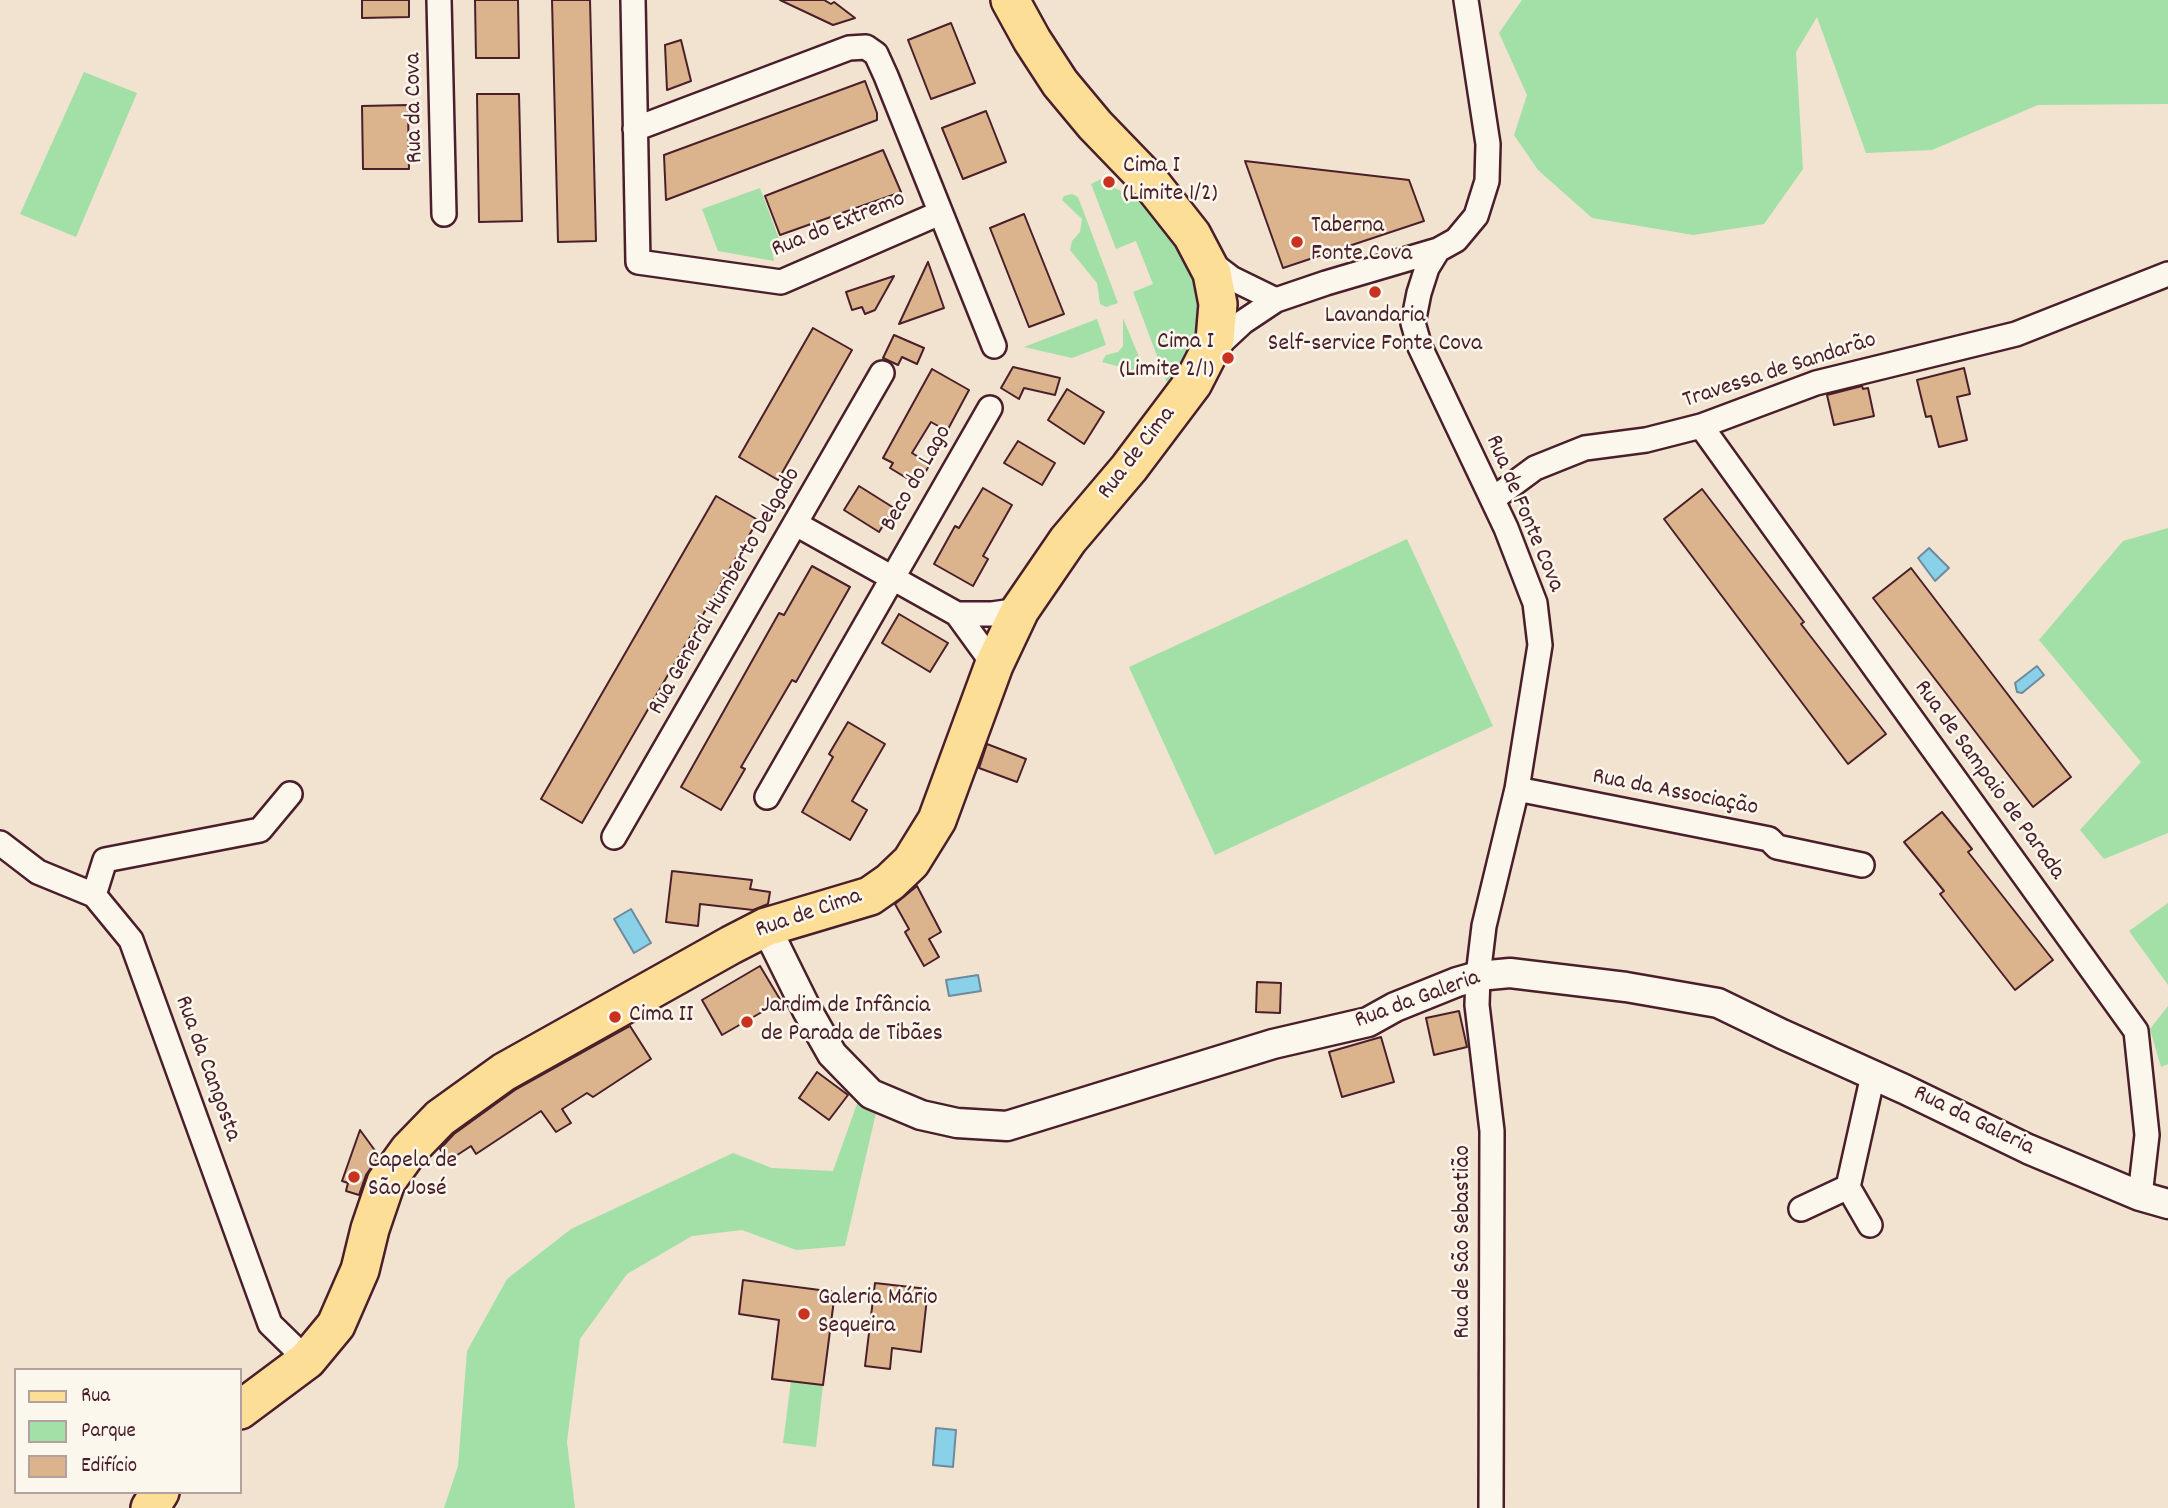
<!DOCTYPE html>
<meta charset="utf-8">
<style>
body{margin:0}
#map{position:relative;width:2168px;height:1508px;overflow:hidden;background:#f1e3cf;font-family:Dekko,sans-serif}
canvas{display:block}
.legend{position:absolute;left:14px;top:1368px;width:228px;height:126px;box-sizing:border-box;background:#fbf7ec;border:2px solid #b4a19f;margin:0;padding:9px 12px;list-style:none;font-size:21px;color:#4a1f2b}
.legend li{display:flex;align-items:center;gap:14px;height:35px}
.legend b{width:35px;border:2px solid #b4a19f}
</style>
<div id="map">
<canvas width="2168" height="1508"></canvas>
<ul class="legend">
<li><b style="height:9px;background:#fdde96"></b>Rua</li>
<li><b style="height:19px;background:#a2e0a8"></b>Parque</li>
<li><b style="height:19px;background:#dbb38c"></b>Edifício</li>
</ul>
</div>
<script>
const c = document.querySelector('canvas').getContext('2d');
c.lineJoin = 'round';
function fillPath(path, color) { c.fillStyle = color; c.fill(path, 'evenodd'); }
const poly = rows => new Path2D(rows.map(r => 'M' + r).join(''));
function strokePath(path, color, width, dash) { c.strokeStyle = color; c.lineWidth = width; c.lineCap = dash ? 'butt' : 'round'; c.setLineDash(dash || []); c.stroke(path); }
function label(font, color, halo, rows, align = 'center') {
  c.font = font + ' Dekko,sans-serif'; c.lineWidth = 5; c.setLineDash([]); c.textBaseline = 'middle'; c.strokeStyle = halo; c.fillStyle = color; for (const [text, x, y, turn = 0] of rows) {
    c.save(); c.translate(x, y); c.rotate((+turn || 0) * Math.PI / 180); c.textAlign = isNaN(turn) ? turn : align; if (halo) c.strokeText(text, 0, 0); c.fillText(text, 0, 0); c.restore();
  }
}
const green = poly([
 [1522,0,2168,0,2168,104,2038,105,1932,150,1866,153,1817,17,1796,52,1803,169,1764,224,1693,235,1592,218,1538,170,1514,135,1527,95,1499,33],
 [84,72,137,93,76,237,20,214],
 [1109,175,1115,188,1121,191,1135,189,1175,239,1200,285,1204,325,1174,389,1168,385,1133,292,1153,284,1136,241,1116,249,1091,184],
 [760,188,782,247,772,250,774,261,718,251,702,209],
 [1072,194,1078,197,1118,303,1106,307,1100,304,1097,283,1070,250,1072,241,1080,232,1082,219,1062,200,1064,196],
 [1123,318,1146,374,1102,362,1106,355,1118,352,1123,346],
 [1097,319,1106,345,1072,358,1024,347],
 [2168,528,2168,833,2104,859,2080,830,2141,762,2039,640,2123,541],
 [1407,539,1493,726,1215,855,1129,667],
 [2168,903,2168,985,2129,931],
 [2168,1006,2168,1064,2161,1067,2150,1029],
 [858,1101,876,1113,845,1246,796,1250,742,1230,692,1236,627,1274,580,1339,567,1442,575,1508,444,1508,458,1466,467,1351,507,1279,571,1229,733,1153,772,1168,833,1171],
 [791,1381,823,1385,816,1447,783,1443]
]);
const water = poly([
 [1929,548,1949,568,1935,581,1918,558,1929,548],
 [2037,666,2044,675,2022,693,2017,692,2015,683,2037,666],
 [631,909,651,943,634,953,614,919,631,909],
 [978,975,981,991,949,996,946,980,978,975],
 [936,1428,956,1430,953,1467,933,1465,936,1428]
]);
const building = poly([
 [362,0,409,0,409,17,362,18,362,0],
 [475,0,518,0,519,58,476,58,475,0],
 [552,0,590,0,596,241,558,242,552,0],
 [780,0,824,0,831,4,834,2,855,18,833,25,780,0],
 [951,23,975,83,931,99,908,40,951,23],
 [681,40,691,81,667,90,665,45,681,40],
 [865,81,877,113,877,120,666,200,664,155,865,81],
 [477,94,519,94,522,221,479,222,477,94],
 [408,105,409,169,363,169,362,106,408,105],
 [986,111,1006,162,963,179,942,128,986,111],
 [883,150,901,192,780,235,765,196,883,150],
 [1245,161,1409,180,1424,221,1283,268,1245,161],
 [1024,214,1064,314,1029,327,990,228,1024,214],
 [928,262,944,308,899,324,913,294,928,262],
 [894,276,875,310,865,314,862,307,852,310,846,292,894,276],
 [813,328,852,350,778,480,739,457,813,328],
 [894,335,924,348,917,364,902,357,898,365,883,358,894,335],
 [1013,367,1060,378,1055,395,1024,388,1019,399,1001,388,1013,367],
 [1964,368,1970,394,1957,397,1967,440,1939,447,1931,416,1926,417,1917,380,1964,368],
 [932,369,969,390,947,431,931,422,912,453,930,464,918,485,890,468,893,463,883,458,932,369],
 [1862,386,1863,389,1868,388,1874,416,1834,425,1827,395,1862,386],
 [1067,389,1104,412,1084,444,1048,420,1067,389],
 [1018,441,1055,463,1042,485,1004,463,1018,441],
 [859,486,894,508,879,532,844,510,859,486],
 [983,488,1012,505,983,556,988,559,973,586,934,564,955,526,959,528,983,488],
 [1702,489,1804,622,1801,624,1886,734,1848,764,1664,519,1702,489],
 [716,496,758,520,582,823,541,799,716,496],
 [812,566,850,587,796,682,792,680,741,767,745,769,721,810,681,787,779,613,784,615,812,566],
 [1911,568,2071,777,2033,807,1873,598,1911,568],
 [899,614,948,643,930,672,882,643,899,614],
 [848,722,885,744,852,801,867,810,850,840,802,812,833,757,829,754,848,722],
 [987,744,1026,759,1017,782,979,768,987,744],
 [1942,812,1972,849,1968,852,2053,960,2015,990,1940,894,1944,891,1904,842,1942,812],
 [672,871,752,880,750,889,770,892,768,904,753,910,700,904,698,926,666,922,672,871],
 [917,886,941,932,929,939,939,957,924,966,905,932,909,929,895,904,917,886],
 [760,966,781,1001,722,1035,702,1000,760,966],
 [1257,982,1281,983,1280,1013,1256,1012,1257,982],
 [1459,1011,1467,1047,1434,1055,1426,1018,1459,1011],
 [630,1026,651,1059,593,1097,587,1093,562,1109,571,1123,556,1132,541,1111,476,1154,471,1146,448,1161,440,1149,454,1134,515,1090,630,1026],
 [1381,1037,1394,1082,1342,1097,1329,1052,1381,1037],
 [817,1072,848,1095,829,1120,799,1098,817,1072],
 [360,1130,379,1156,366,1175,359,1195,346,1191,348,1183,342,1181,360,1130],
 [743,1280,835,1292,823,1385,772,1379,779,1320,739,1314,743,1280],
 [875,1283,928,1289,921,1352,892,1348,890,1369,865,1366,875,1283]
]);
const minor = poly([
 [439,0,444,214],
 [633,0,638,262,781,282,940,213],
 [635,129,849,48,866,47,876,54,886,76,994,346],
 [1438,250,1456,240,1476,216,1487,181,1488,144,1466,0],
 [1206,259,1231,278,1276,300],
 [1214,349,1243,322,1276,300,1326,283,1438,250,1427,268,1419,293,1413,323,1420,347,1506,528,1535,603,1540,645,1517,789,1484,926,1478,976,1477,1005,1492,1131,1491,1508],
 [1701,426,2136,1031,2147,1135,2140,1196],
 [1493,499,1535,468,1585,448,1646,440,1701,426,1816,383,2016,334,2168,274],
 [796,524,957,614,992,614,1020,610],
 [957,614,994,665],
 [1517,789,1769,839,1777,847,1862,865],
 [767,797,990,408],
 [614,837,882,373],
 [0,843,38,872,94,895,131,940,270,1324,307,1360],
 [94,895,105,860,260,830,290,794],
 [1848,1187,1873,1075],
 [1801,1209,1848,1187,1870,1225]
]);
const tertiary = poly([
 [766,927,807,1010,832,1054,871,1094,921,1115,957,1123,1007,1126,1273,1044,1368,1022,1395,1007,1457,982,1478,976,1510,973,1626,987,1718,1003,1782,1034,1904,1089,2028,1149,2140,1196,2168,1204]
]);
const primary = poly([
 [240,1410,307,1360,336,1325,360,1270,370,1229,386,1182,409,1150,440,1118,504,1072,731,945,766,927,870,896,890,882,911,862,937,820,994,665,1020,610,1068,540,1129,468,1193,383,1215,340,1218,304,1212,273,1192,235,1151,183,1095,125,1060,83,1032,40,1010,0],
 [150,1508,160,1492]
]);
const markers = [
 [1109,182,7,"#c8321e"],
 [1297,242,7,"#c8321e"],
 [1375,292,7,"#c8321e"],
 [1228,358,7,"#c8321e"],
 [615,1017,7,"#c8321e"],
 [747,1022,7,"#c8321e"],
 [354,1177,7,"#c8321e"],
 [804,1314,7,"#c8321e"]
];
const streetNames = [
 ["Rua da Cova",416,108,-91],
 ["Rua do Extremo",839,226,-22],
 ["Travessa de Sandarão",1780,372,-18],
 ["Rua de Cima",1138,454,-52],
 ["Beco do Lago",918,479,-60],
 ["Rua de Fonte Cova",1523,514,67],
 ["Rua General Humberto Delgado",726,592,-60],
 ["Rua de Sampaio de Parada",1988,781,54],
 ["Rua da Associação",1675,794,11],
 ["Rua de Cima",809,915,-19],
 ["Rua da Galeria",1418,1001,-20],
 ["Rua da Cangosta",206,1069,70],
 ["Rua da Galeria",1973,1122,26],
 ["Rua de São Sebastião",1465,1242,-90]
];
const poiNames = [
 ["Cima I",1123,168],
 ["(Limite 1/2)",1123,196],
 ["Taberna",1311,228],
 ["Fonte Cova",1311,256],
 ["Lavandaria",1375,318,"center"],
 ["Self-service Fonte Cova",1375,346,"center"],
 ["Cima I",1214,344,"right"],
 ["(Limite 2/1)",1214,372,"right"],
 ["Jardim de Infância",761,1008],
 ["de Parada de Tibães",761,1036],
 ["Cima II",629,1017],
 ["Capela de",368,1163],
 ["São José",368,1191],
 ["Galeria Mário",818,1300],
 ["Sequeira",818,1328]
];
fillPath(green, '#a2e0a8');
fillPath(water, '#88d1e9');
strokePath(water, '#6f8a9d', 2);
fillPath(building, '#dbb38c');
strokePath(building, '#4a1f2b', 2);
strokePath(minor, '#4a1f2b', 28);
strokePath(tertiary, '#4a1f2b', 33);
strokePath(primary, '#4a1f2b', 42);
strokePath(minor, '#fbf7ec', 23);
strokePath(tertiary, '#fbf7ec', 28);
strokePath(primary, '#fdde96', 37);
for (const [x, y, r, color] of markers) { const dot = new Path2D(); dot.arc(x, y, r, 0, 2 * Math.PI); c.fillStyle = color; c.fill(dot); strokePath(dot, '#fbf7ec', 2.5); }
label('24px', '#4a1f2b', '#fbf7ec', streetNames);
label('24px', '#4a1f2b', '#fbf7ec', poiNames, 'left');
</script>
